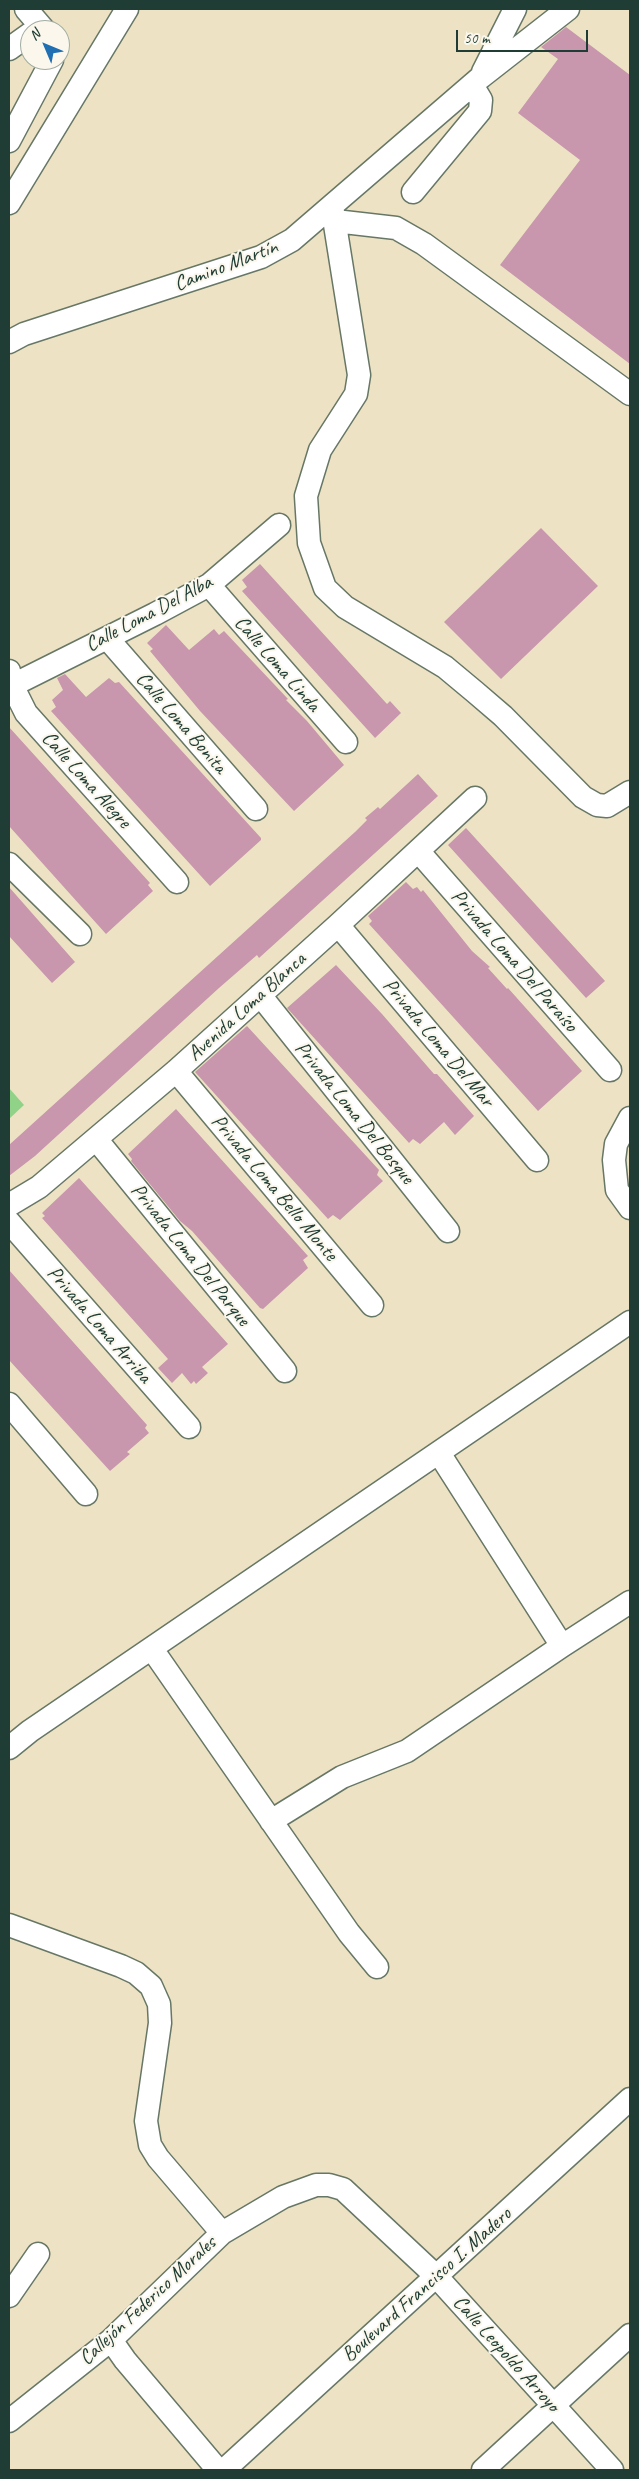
<!DOCTYPE html>
<meta charset="utf-8">
<style>
body{margin:0}
#map{position:relative;width:639px;height:2479px;overflow:hidden;background:#ede3c4;font-family:Caveat,sans-serif}
canvas{display:block}
.frame{position:absolute;inset:0;border:10px solid #1f3d34;pointer-events:none}
.north{position:absolute;left:20px;top:20px;width:50px;height:50px;box-sizing:border-box;background:#fbf7ec;border:1px solid #a3ada2;border-radius:50%;rotate:315deg;font-size:14px;font-weight:700;line-height:20px;text-align:center;color:#1f3d34}
.north::after{content:'';display:block;margin:auto;width:18px;height:22px;background:#1f6fb2;clip-path:polygon(50% 0,100% 100%,50% 72%,0 100%)}
.scale{position:absolute;left:456px;top:30px;width:132px;height:22px;box-sizing:border-box;border:2px solid #1f3d34;border-top:0;padding-left:6px;font-size:15px;line-height:18px;white-space:nowrap;color:#1f3d34;-webkit-text-stroke:4px #fbf7ec;paint-order:stroke}
</style>
<div id="map">
<canvas width="639" height="2479"></canvas>
<div class="frame"></div>
<div class="north">N</div>
<div class="scale">50 m</div>
</div>
<script>
const c = document.querySelector('canvas').getContext('2d');
c.lineJoin = 'round';
function fillPath(path, color) { c.fillStyle = color; c.fill(path, 'evenodd'); }
const poly = rows => new Path2D(rows.map(r => 'M' + r).join(''));
function strokePath(path, color, width, dash) { c.strokeStyle = color; c.lineWidth = width; c.lineCap = dash ? 'butt' : 'round'; c.setLineDash(dash || []); c.stroke(path); }
function label(font, color, halo, rows, align = 'center') {
  c.font = font + ' Caveat,sans-serif'; c.lineWidth = 4; c.setLineDash([]); c.textBaseline = 'middle'; c.strokeStyle = halo; c.fillStyle = color; for (const [text, x, y, turn = 0] of rows) {
    c.save(); c.translate(x, y); c.rotate((+turn || 0) * Math.PI / 180); c.textAlign = isNaN(turn) ? turn : align; if (halo) c.strokeText(text, 0, 0); c.fillText(text, 0, 0); c.restore();
  }
}
const green = poly([
 [9,1088,24,1105,9,1119]
]);
const building = poly([
 [566,27,630,75,630,364,500,265,580,160,518,113,558,59,541,47],
 [541,528,598,586,501,679,444,622],
 [260,564,387,704,390,701,401,713,375,738,242,591,247,587,242,580],
 [166,625,189,650,214,629,219,635,224,631,288,699,286,700,307,721,344,765,294,811,200,711,150,651,153,649,147,643],
 [65,674,86,697,109,678,115,683,119,682,261,838,261,840,210,886,51,711,56,707,52,700,63,690,57,678],
 [9,727,150,883,148,885,153,891,106,934,9,826],
 [418,774,438,796,259,958,257,955,219,988,35,1156,9,1176,9,1145,355,832,367,820,365,818,378,807,380,809],
 [466,828,605,981,586,998,448,845],
 [406,882,413,889,417,887,421,892,423,890,472,951,490,967,488,968,507,989,508,988,582,1071,538,1111,369,924,372,921,368,916],
 [9,887,75,962,52,983,9,936],
 [336,965,382,1014,434,1074,437,1074,474,1116,455,1135,444,1122,420,1144,413,1139,409,1143,287,1008],
 [247,1026,379,1170,377,1175,383,1181,340,1220,333,1215,328,1219,195,1072],
 [176,1109,308,1256,303,1260,308,1268,263,1309,260,1308,192,1231,180,1221,131,1161,132,1159,128,1154],
 [79,1178,228,1344,202,1367,208,1373,196,1384,194,1381,191,1384,182,1373,172,1383,158,1368,168,1359,42,1218,45,1216,42,1213],
 [9,1270,147,1425,145,1428,149,1433,127,1452,130,1454,110,1471,9,1360]
]);
const minor = poly([
 [26,9,44,30],
 [9,49,30,34],
 [483,72,515,9],
 [9,141,52,60],
 [413,192,480,111,481,100,472,85],
 [9,203,127,9],
 [332,206,359,375,356,394,320,450,306,496,309,543,325,588,345,607,445,667,475,692,503,716,583,797,597,805,607,806,630,792],
 [335,221,396,228,424,244,630,394],
 [9,342,24,334,261,257,292,240,481,77,568,9],
 [209,585,346,742],
 [107,638,256,809],
 [9,671,12,685,26,713,177,882],
 [9,687,155,614,209,585,279,525],
 [419,852,610,1070],
 [9,864,80,934],
 [338,925,537,1160],
 [260,995,448,1231],
 [176,1071,372,1305],
 [630,1118,616,1144,614,1160,617,1190,630,1208],
 [96,1139,285,1371],
 [9,1205,39,1187,176,1071,338,925,475,798],
 [9,1222,189,1427],
 [9,1404,86,1494],
 [439,1453,562,1646],
 [152,1649,349,1933,377,1967],
 [9,1748,30,1731,630,1322],
 [271,1821,342,1777,407,1751,562,1646,630,1602],
 [9,1925,121,1966,136,1973,151,1986,159,2004,160,2023,146,2121,150,2145,158,2158,222,2233],
 [9,2296,38,2254],
 [111,2340,125,2360,218,2470],
 [9,2421,111,2340,222,2233,283,2197,316,2185,329,2185,343,2189,436,2276,612,2470],
 [224,2470,630,2099],
 [483,2470,630,2335]
]);
const streetNames = [
 ["Camino Martín",226,266,-21],
 ["Calle Loma Del Alba",149,614,-28],
 ["Calle Loma Linda",277,664,49],
 ["Calle Loma Bonita",181,723,49],
 ["Calle Loma Alegre",86,780,48],
 ["Privada Loma Del Paraíso",514,961,49],
 ["Avenida Loma Blanca",247,1007,-42],
 ["Privada Loma Del Mar",438,1043,50],
 ["Privada Loma Del Bosque",354,1113,51],
 ["Privada Loma Bello Monte",274,1188,50],
 ["Privada Loma Del Parque",190,1255,51],
 ["Privada Loma Arriba",99,1325,49],
 ["Boulevard Francisco I. Madero",427,2285,-42],
 ["Callejón Federico Morales",148,2301,-43],
 ["Calle Leopoldo Arroyo",506,2354,48]
];
fillPath(green, '#91d289');
fillPath(building, '#c896ad');
strokePath(minor, '#677766', 25);
strokePath(minor, '#fff', 22);
label('21px', '#1f3d34', '#fbf7ec', streetNames);
</script>
